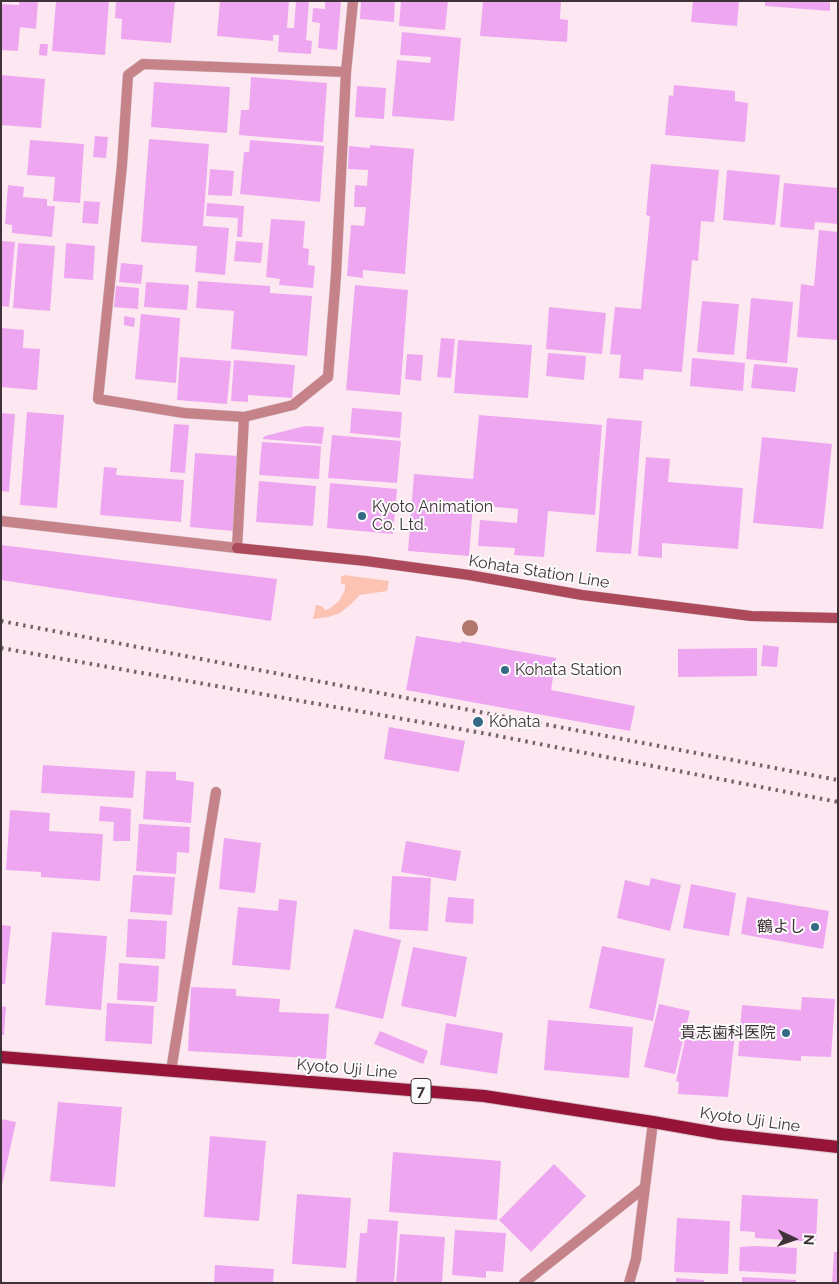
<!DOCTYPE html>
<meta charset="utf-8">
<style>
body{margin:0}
#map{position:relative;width:839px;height:1284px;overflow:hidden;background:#fde8f1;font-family:Raleway,sans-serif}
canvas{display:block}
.frame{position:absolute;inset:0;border:2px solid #3f3238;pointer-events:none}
.north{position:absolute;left:769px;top:1214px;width:50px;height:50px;-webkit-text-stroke:4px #fbfbfb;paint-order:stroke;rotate:93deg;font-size:14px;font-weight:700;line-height:20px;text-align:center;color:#3f3238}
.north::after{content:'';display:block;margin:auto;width:18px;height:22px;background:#3f3238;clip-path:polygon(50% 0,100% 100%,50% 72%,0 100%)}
</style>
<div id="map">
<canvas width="839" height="1284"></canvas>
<div class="frame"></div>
<div class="north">N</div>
</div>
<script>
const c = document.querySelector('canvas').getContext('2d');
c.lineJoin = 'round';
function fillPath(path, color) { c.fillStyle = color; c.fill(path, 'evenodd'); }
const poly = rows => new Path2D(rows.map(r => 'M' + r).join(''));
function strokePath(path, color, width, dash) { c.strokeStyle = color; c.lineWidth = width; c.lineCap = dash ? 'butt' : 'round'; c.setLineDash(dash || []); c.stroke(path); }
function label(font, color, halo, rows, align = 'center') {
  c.font = font + ' Raleway,"Noto Sans JP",sans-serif'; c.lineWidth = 4; c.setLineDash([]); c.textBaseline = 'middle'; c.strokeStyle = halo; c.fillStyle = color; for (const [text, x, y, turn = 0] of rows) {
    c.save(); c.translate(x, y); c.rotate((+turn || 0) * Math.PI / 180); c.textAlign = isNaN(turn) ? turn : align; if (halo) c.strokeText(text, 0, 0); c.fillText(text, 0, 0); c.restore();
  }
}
const green = poly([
 [344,575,389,581,387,591,360,595,350,605,340,613,328,617,313,619,316,605,322,606,325,610,329,609,339,601,345,590,345,584,341,584,341,577]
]);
const building = poly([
 [19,1,38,1,36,29,20,27,18,51,1,50,1,4,19,5],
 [56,1,109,1,105,55,52,51],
 [116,1,175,1,171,43,121,39,122,19,115,18],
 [220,1,289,1,287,28,294,28,296,1,309,1,306,40,312,41,311,54,278,52,279,35,273,35,273,41,217,36],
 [325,1,341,1,337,50,318,48,320,23,312,22,313,8,325,9],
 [361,1,395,1,394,22,360,19],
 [401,1,448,1,445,30,399,26],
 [483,1,561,1,560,19,568,20,567,42,480,36],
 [693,1,739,1,737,26,691,22],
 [765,1,830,1,830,11,765,6],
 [402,32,461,38,454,121,392,116,397,60,430,63,431,57,400,55],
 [40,44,48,44,47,56,39,55],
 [1,75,45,79,41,128,1,125],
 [251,77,327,83,323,142,239,135,241,110,249,110],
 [154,82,230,87,227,133,151,127],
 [674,85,735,91,735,101,748,103,745,142,665,135,669,95,673,96],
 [357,86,386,88,384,119,355,117],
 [95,136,108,137,106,158,93,157],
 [149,139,209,144,203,226,229,228,225,275,195,272,197,246,141,242],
 [30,140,84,144,80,203,53,201,55,177,27,175],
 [250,140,324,146,320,202,240,194,244,152,249,152],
 [370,145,414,149,405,274,363,270,363,278,347,276,351,225,364,226,366,207,354,207,355,185,367,186,368,170,348,169,349,146,370,148],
 [651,164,719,170,714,222,701,221,698,261,692,260,682,372,644,369,643,380,619,378,621,355,610,354,615,307,641,309,650,216,646,215],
 [210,169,234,171,232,196,208,195],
 [727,170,780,175,775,225,723,220],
 [784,183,838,188,838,224,815,222,814,230,780,227],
 [8,185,24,187,23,197,47,199,47,206,55,206,52,237,12,233,12,225,5,224],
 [84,201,100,202,98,224,82,223],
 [207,203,244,206,242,237,237,237,238,218,206,216],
 [271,219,305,221,303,248,309,249,308,265,315,266,313,288,279,285,280,279,266,277],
 [819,230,838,232,838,340,797,337,801,284,814,286],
 [1,241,15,242,9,307,1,306],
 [236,241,263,243,261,263,234,261],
 [18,243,55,246,50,311,13,308],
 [66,243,95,246,93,280,64,278],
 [121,263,143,265,141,284,119,282],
 [198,281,270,286,270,293,312,296,307,356,231,349,234,311,196,308],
 [146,282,189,285,187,310,144,307],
 [355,285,408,290,400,395,346,390],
 [116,286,139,288,138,309,114,307],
 [751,298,793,302,787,363,746,359],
 [702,301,739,304,734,355,697,352],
 [549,307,606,313,602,354,546,349],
 [141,314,180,318,176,383,135,379],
 [124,316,135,318,134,327,124,325],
 [1,328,24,330,23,348,40,349,37,390,1,387],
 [441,338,455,339,451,378,437,377],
 [458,340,532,345,528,398,454,393],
 [548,353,586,356,584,380,546,376],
 [407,354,423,355,421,381,405,379],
 [180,357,231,361,227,404,177,400],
 [692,358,745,363,743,391,690,386],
 [234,360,295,365,292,398,248,395,248,402,231,401],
 [754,364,798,368,795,392,751,388],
 [352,408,402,412,400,438,350,433],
 [27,412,64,415,57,508,20,505],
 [1,413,15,414,9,492,1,491],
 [479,415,602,425,595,515,548,511,544,557,514,555,515,548,478,546,480,520,517,523,518,509,473,505,469,556,408,551,414,474,473,479],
 [607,418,642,421,631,554,596,552],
 [174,424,189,425,185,473,170,472],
 [305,426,324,427,322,444,262,439,265,436],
 [332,435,401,441,397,483,328,478],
 [762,437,832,444,823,529,753,523],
 [262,442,321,446,319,479,259,475],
 [195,453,239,456,233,531,190,527],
 [646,457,670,459,668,482,743,488,738,549,662,543,662,558,638,556],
 [104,467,117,468,116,475,184,480,181,522,100,515],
 [259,481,316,486,313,526,256,522],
 [330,483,397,489,393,534,327,528],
 [1,545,277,579,271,621,1,580],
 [416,636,461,643,461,641,556,658,551,690,635,706,630,731,406,690],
 [763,645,779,647,777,667,761,666],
 [757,648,757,676,678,677,678,649],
 [389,727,465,741,459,772,384,759],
 [43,765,135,771,133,798,41,793],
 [146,771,176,772,176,780,194,782,191,823,143,819],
 [100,806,131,809,130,841,113,841,114,822,99,821],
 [10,810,50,813,49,831,103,834,100,881,41,877,41,872,6,870],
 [139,824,190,827,189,853,177,852,176,874,136,871],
 [224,838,261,843,255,893,219,889],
 [406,841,461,851,456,881,401,872],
 [133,875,175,877,172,915,130,912],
 [392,876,431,878,428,931,389,929],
 [651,878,681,885,670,931,617,918,625,880,649,886],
 [691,884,736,893,729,936,683,928],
 [448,897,474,899,473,924,445,922],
 [747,897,829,911,823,949,741,934],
 [279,899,297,901,290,970,232,965,238,907,278,911],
 [128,919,167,921,165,959,126,957],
 [1,925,11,926,5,984,1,984],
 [354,929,401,940,383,1019,335,1008],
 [52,932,107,936,101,1010,45,1005],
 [602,946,665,959,653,1021,589,1008],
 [413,947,467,957,456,1017,401,1006],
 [119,963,159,966,157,1002,117,1000],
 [191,987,236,989,236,996,280,999,279,1012,329,1014,326,1059,188,1051],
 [802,997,835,999,831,1057,801,1056,801,1061,738,1056,742,1005,801,1010],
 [107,1003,154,1006,152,1044,105,1041],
 [659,1004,690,1011,675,1074,644,1067],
 [1,1006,6,1007,4,1035,1,1035],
 [548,1020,633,1027,629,1078,544,1070],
 [446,1023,503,1033,497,1074,440,1065],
 [688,1026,735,1033,728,1097,678,1094,679,1082,676,1081],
 [380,1031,428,1051,423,1064,374,1044],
 [58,1102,122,1107,115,1187,50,1181],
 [1,1119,16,1122,2,1185,1,1185],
 [210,1136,266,1141,259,1221,204,1217],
 [393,1152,501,1161,497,1220,389,1212],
 [554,1164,586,1196,531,1252,499,1220],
 [297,1194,351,1198,346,1268,292,1264],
 [742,1195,818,1199,816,1242,755,1238,755,1232,740,1231],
 [677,1218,730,1221,728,1274,674,1272],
 [368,1219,398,1221,394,1283,356,1283,360,1233,367,1233],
 [455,1230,506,1233,503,1272,486,1271,486,1278,452,1275],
 [400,1234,445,1237,442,1283,396,1283],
 [755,1246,797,1248,796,1274,739,1271,740,1247],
 [834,1252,838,1252,838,1283,832,1283],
 [215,1265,274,1269,273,1283,214,1283],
 [742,1277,796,1280,796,1283,742,1283],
 [676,1278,704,1280,704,1283,676,1283]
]);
const street = poly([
 [244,417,293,405,328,377,336,275,346,72,353,1],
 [1,521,237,548,244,417,184,413,98,399,122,165,128,75,143,64,346,72],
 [171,1071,216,792],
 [524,1283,644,1188],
 [629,1283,636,1259,653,1122]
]);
const secondary = poly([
 [237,548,366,561,469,575,582,595,751,616,838,618]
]);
const primary = poly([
 [1,1057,484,1096,653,1122,721,1134,838,1147]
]);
const rail = poly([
 [1,621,838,780],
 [1,648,488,734,838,802]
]);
const trees = [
 [470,628]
];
const markers = [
 [362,516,5,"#346a85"],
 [505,670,5,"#346a85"],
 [478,722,6,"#346a85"],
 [815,927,5,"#346a85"],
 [786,1033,5,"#346a85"]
];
const shields = [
 [421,1091,20]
];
const shieldNames = [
 ["7",421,1091]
];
const poiNames = [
 ["Kyoto Animation",372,507],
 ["Co. Ltd.",372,525],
 ["Kohata Station",515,670],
 ["Kohata",489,722],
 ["鶴よし",805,927,"right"],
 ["貴志歯科医院",776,1033,"right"]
];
const streetNames = [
 ["Kohata Station Line",539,572,9],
 ["Kyoto Uji Line",347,1069,5],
 ["Kyoto Uji Line",750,1120,8]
];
fillPath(green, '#fcc2b2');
fillPath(building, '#efa6f1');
strokePath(street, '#d7c4cc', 11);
strokePath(secondary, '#d7c4cc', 11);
strokePath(primary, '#d7c4cc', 14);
strokePath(street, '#c68289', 10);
strokePath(secondary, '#ac495a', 10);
strokePath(primary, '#951438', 12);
strokePath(rail, '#73646a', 4, [2.5, 5]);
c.fillStyle = '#b1766c';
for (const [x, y] of trees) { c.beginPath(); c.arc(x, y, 8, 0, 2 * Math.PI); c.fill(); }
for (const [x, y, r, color] of markers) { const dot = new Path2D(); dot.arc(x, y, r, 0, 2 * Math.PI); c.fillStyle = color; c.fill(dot); strokePath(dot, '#fbfbfb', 2); }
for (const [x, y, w] of shields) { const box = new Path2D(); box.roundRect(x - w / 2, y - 12.5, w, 25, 4); c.fillStyle = '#fbfbfb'; c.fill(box); strokePath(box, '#3f3238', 1); }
label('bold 15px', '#3f3238', null, shieldNames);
label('16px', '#3f3238', '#fbfbfb', poiNames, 'left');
label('16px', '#3f3238', '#fbfbfb', streetNames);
</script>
